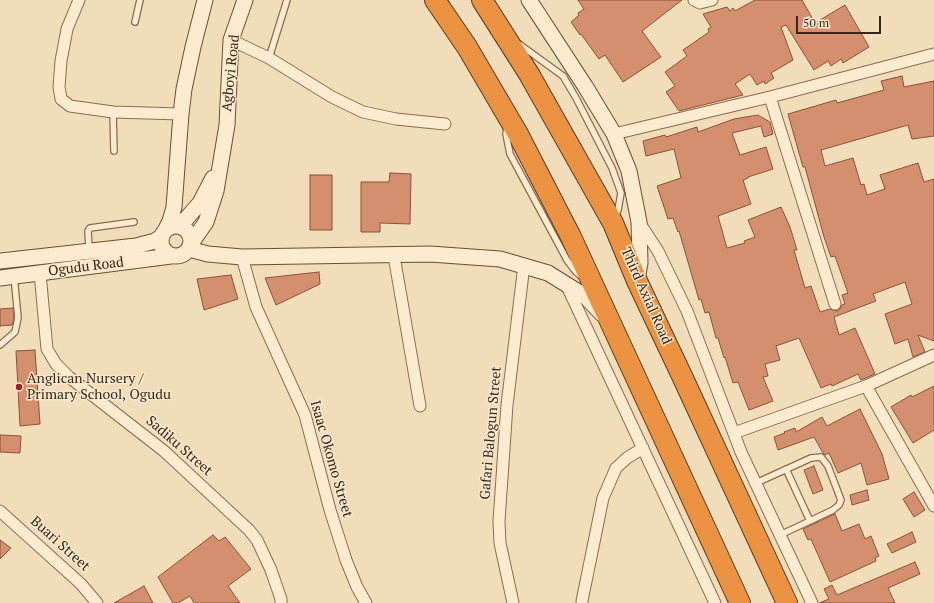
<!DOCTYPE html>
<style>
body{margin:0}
#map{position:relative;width:934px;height:603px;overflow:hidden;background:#f2ddbb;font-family:"PT Serif",serif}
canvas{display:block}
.scale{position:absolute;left:796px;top:16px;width:85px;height:18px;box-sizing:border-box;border:2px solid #38261a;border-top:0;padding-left:5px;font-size:12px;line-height:14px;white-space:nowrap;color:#38261a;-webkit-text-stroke:3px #f8e8cc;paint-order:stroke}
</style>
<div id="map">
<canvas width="934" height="603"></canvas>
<div class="scale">50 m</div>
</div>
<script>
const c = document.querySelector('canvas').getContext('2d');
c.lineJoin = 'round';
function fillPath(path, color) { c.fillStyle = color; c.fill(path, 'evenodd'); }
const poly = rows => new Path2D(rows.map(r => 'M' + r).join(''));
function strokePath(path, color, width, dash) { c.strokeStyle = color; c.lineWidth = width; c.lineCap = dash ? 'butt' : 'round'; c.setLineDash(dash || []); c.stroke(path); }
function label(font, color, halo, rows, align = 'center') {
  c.font = font + ' "PT Serif",serif'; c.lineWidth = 3; c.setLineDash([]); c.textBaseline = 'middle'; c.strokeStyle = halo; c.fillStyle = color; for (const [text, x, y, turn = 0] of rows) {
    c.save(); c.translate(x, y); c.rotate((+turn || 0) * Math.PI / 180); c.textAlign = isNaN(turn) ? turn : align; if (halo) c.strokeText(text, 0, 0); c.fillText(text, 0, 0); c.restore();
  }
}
const building = poly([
 [578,0,682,0,642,31,661,57,623,82,605,55,599,59,581,34,580,35,571,22,579,15,578,13,584,9,578,0],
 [755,0,802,0,815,23,845,5,869,47,843,63,841,59,831,66,828,61,814,70,786,25,781,27,793,60,771,73,774,78,765,84,764,81,757,85,750,74,735,84,743,95,679,111,666,92,675,86,665,72,687,56,683,50,709,32,708,29,711,27,703,14,727,7,730,11,733,8,735,11,755,0],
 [902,76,904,87,934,81,934,136,912,139,908,125,821,150,825,166,853,158,861,185,864,184,867,195,885,189,880,175,918,163,924,182,934,179,934,341,918,335,925,352,913,357,908,339,895,344,885,314,912,304,905,282,873,294,876,301,834,317,839,335,855,328,875,374,861,380,858,374,832,386,831,384,821,388,799,338,776,346,780,360,765,364,768,376,763,377,773,401,749,410,738,382,733,383,725,357,724,358,718,338,716,338,709,312,705,313,701,299,699,300,679,231,678,232,673,218,668,219,657,186,681,178,674,149,646,156,643,141,665,135,666,137,697,127,698,132,734,119,758,115,770,122,773,134,764,137,761,126,732,133,740,155,766,147,773,169,748,177,748,178,743,180,751,204,718,216,727,248,745,243,744,241,755,237,748,220,781,207,790,227,797,250,794,250,805,288,811,286,820,312,830,309,837,311,840,309,842,305,845,304,842,295,848,293,835,256,831,257,824,237,805,167,803,167,788,114,836,100,837,103,884,90,881,81,902,76],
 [390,173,411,174,410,224,380,223,380,232,361,232,361,182,389,182,390,173],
 [310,175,332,175,332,230,310,230,310,175],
 [319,272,320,284,276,305,265,278,319,272],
 [231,275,238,299,204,310,197,279,231,275],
 [13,308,14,318,12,325,0,326,0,309,13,308],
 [35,350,40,424,20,426,16,351,35,350],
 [934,386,934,430,913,443,891,407,911,395,912,397,934,386],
 [860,409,882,454,889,479,867,485,861,463,838,473,829,453,825,455,823,453,814,437,778,450,774,437,785,433,784,432,795,428,796,432,822,417,827,426,860,409],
 [0,435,21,436,20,453,0,452,0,435],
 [814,466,823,490,813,494,804,470,814,466],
 [867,490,869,500,852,505,850,495,867,490],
 [914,492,925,510,914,517,903,499,914,492],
 [835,514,842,531,859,524,865,539,871,536,879,556,875,558,876,561,830,582,811,539,808,540,803,529,835,514],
 [912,532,916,542,892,553,887,544,912,532],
 [213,535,219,541,225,537,251,569,228,586,240,603,194,603,190,596,178,603,173,603,158,577,213,535],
 [0,540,11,548,0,559,0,540],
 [915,562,920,574,888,588,895,603,819,603,829,599,824,589,832,585,837,595,915,562],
 [144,586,153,603,114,603,144,586]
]);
const lane = poly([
 [135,22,140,0],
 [519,44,563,76,576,98,612,168,621,193,618,210,615,217],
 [269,58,287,0],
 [113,112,114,151],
 [507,127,506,134,510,154,567,260,576,272,581,276],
 [89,250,88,231,90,228,134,222],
 [0,345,15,332,18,318,14,276],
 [786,469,810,521],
 [756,483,811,458,821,457,828,466,841,500,839,505,833,510,780,535]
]);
const street = poly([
 [79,0,67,29,61,61,59,87,61,99,70,106,113,112,181,114],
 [694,0,700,3,712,0],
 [231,40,269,58,332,97,363,112,396,119,445,124],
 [770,97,835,304],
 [614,134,770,97,934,54],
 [639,222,658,251,687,311,741,452,812,603],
 [394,256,420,406],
 [242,257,256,307,305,415,330,510,346,560,357,587,366,603],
 [40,273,47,349,56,364,69,377,164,451,249,530,257,540,271,570,281,599,281,603],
 [566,284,715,603],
 [866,386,934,506],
 [734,433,866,386,934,355],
 [0,511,81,584,97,603],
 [582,601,603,498,616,468,627,458,643,448],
 [513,603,500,543,499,521,507,405,524,265]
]);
const secondary = poly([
 [529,0,585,86,614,134,629,171,639,222,640,263,637,280],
 '161 241a15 15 0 1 1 30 0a15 15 0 1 1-30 0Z',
 [176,226,186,219,200,203,213,178],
 [166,229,170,221,174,207,181,114,184,89,193,47,205,0],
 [190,245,206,222,216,191,227,125,231,40,245,0],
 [189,249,208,254,242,257,430,254,500,259,548,273,585,296,602,314],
 [0,261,136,246,155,241,161,237],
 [0,278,171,256]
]);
const highway = poly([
 [435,0,467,47,518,134,571,237,740,603],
 [482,0,529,74,613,223,637,281,682,376,787,603]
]);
const markers = [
 [19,387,4,"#9f1e2a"]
];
const streetNames = [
 ["Agboyi Road",231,73,-84],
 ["Ogudu Road",86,267,-7],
 ["Third Axial Road",646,296,66],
 ["Gafari Balogun Street",491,433,-85],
 ["Sadiku Street",179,446,41],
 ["Isaac Okomo Street",331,459,74],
 ["Buari Street",60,544,42]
];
const poiNames = [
 ["Anglican Nursery /",27,379],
 ["Primary School, Ogudu",27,395]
];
fillPath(building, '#d38f6e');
strokePath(building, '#8c5237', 1);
strokePath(lane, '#8a6c54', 8);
strokePath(street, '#8a6c54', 13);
strokePath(secondary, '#6c4d37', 17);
strokePath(highway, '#573b29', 22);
strokePath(lane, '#fcebcf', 5.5);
strokePath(street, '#fcebcf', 11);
strokePath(secondary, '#fcebcf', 15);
strokePath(highway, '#eb9342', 20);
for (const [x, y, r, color] of markers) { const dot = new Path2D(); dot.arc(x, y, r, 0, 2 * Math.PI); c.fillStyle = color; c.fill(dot); strokePath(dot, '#f8e8cc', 1.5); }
label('14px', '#38261a', '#f8e8cc', streetNames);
label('14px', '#38261a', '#f8e8cc', poiNames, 'left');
</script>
